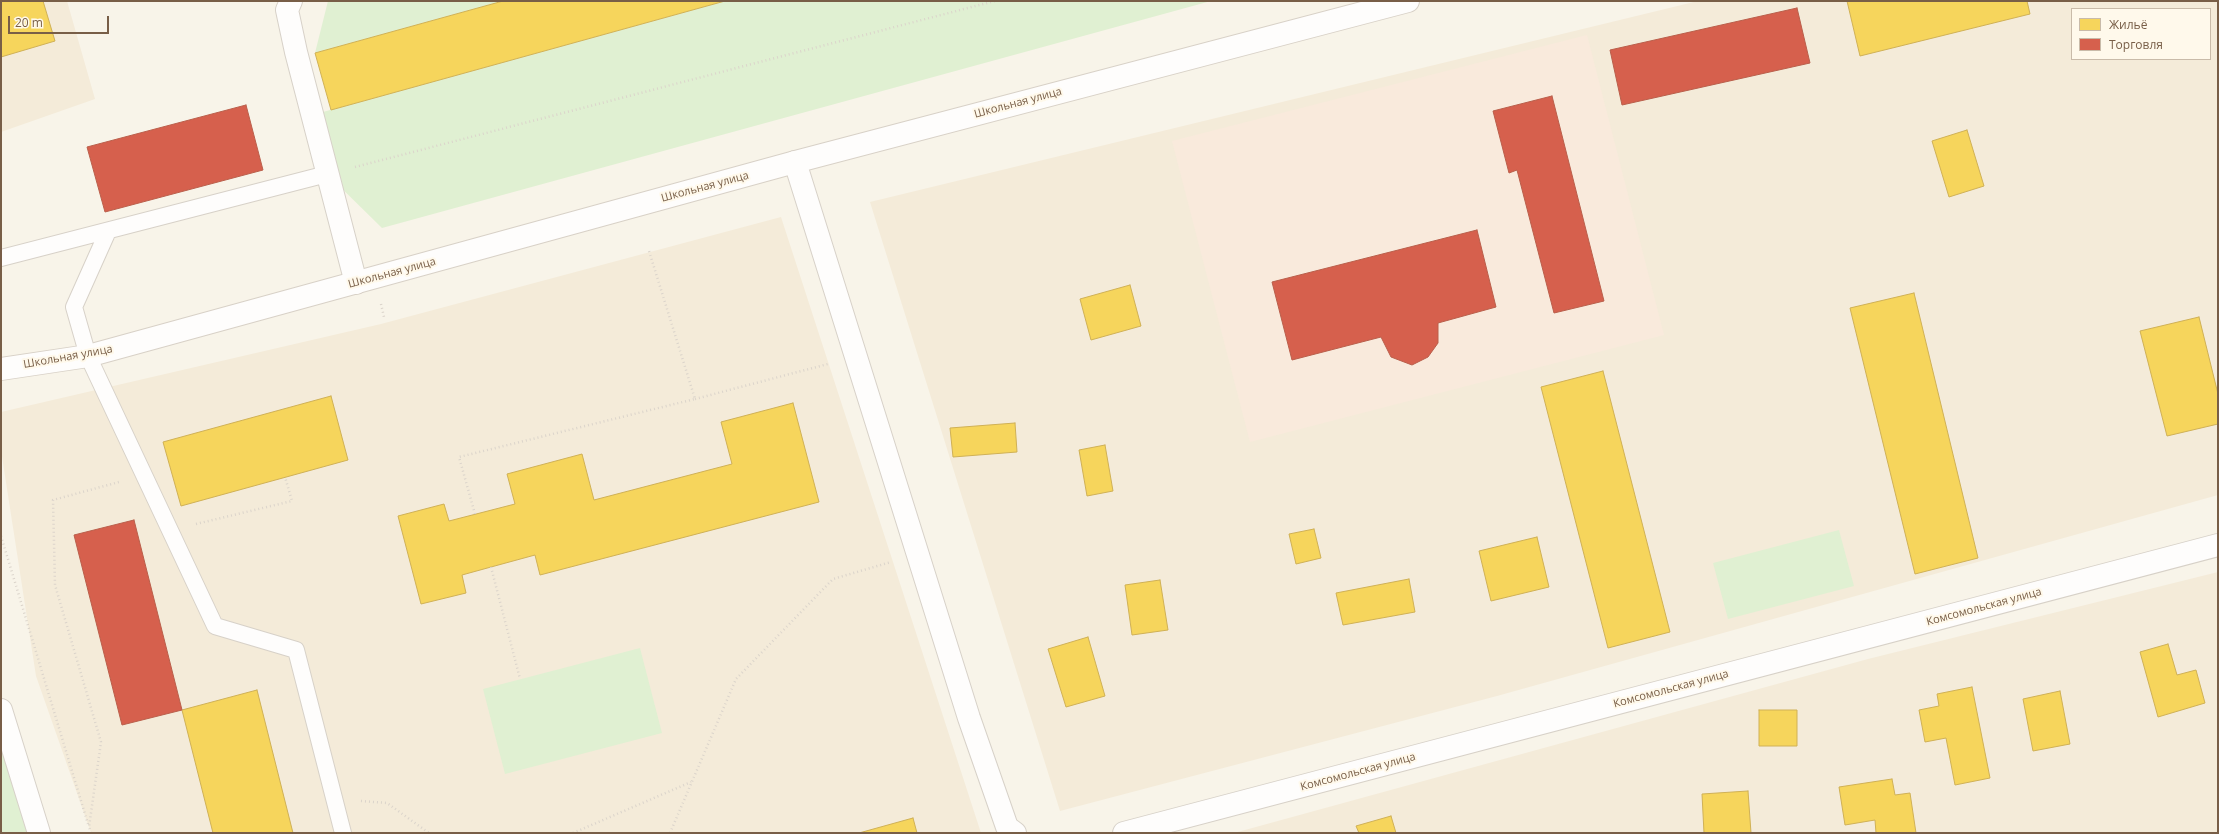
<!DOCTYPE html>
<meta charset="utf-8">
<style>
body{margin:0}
#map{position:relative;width:2219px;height:834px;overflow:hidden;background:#f8f4e9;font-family:"Open Sans",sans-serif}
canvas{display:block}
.frame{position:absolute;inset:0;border:2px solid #785e47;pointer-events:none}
.legend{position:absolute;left:2071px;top:8px;width:140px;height:52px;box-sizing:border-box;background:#fff9eb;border:1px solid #c9bba9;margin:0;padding:5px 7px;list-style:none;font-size:12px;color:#785e47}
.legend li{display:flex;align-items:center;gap:8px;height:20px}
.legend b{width:20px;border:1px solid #c9bba9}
.scale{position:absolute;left:8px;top:16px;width:101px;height:18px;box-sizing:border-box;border:2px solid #785e47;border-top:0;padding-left:5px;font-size:12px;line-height:14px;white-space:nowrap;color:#785e47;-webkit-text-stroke:3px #fff9eb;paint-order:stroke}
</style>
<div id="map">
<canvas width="2219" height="834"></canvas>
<div class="frame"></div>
<ul class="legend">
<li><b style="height:11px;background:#f6d55c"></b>Жильё</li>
<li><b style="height:11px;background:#d6604d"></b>Торговля</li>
</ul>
<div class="scale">20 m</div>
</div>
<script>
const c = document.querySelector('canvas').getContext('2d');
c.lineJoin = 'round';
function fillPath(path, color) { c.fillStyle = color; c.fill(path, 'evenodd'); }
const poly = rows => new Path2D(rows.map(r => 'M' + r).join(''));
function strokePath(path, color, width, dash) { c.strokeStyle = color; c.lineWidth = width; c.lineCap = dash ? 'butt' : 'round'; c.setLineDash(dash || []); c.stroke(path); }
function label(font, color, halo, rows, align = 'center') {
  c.font = font + ' "Open Sans",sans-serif'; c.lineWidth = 4; c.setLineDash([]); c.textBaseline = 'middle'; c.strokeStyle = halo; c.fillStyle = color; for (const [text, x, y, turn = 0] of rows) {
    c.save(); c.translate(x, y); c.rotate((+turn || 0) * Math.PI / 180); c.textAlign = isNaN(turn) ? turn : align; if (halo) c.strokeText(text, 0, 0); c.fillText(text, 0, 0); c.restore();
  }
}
const residential = poly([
 [1,1,67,1,95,99,1,132],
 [1698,1,2218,1,2218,495,1497,696,1060,811,870,202],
 [2072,9,2210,9,2210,59,2072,59],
 [781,217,981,833,91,833,36,676,1,450,1,412,381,324],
 [2218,572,2218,833,1234,833,1868,659]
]);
const commercial = poly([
 [1587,35,1664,335,1250,442,1172,141]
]);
const green = poly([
 [328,1,503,1,315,53],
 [725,1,1211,1,382,228,327,174,312,115],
 [1839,530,1854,586,1728,619,1713,563],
 [640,648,662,733,505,774,483,689],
 [1,742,30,833,1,833]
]);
const homes = poly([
 [4,1,43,1,55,41,1,57,1,2,4,1],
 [503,1,725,1,331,110,315,53,503,1],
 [1847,1,2027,1,2030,14,1860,56,1847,1],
 [1967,130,1984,186,1949,197,1932,141,1967,130],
 [1130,285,1141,326,1091,340,1080,299,1130,285],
 [1914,293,1978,558,1915,574,1850,308,1914,293],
 [2199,317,2218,394,2218,424,2167,436,2140,331,2199,317],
 [1603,371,1670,632,1608,648,1541,387,1603,371],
 [331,396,348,460,181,506,163,442,331,396],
 [793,403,819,502,540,575,535,555,491,567,462,575,466,593,421,604,398,516,444,504,449,521,515,504,507,474,582,454,594,500,732,464,721,422,793,403],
 [1015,423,1017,452,953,457,950,428,1015,423],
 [1105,445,1113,491,1087,496,1079,450,1105,445],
 [1314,529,1321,558,1296,564,1289,534,1314,529],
 [1537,537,1549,587,1491,601,1479,551,1537,537],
 [1409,579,1415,612,1343,625,1336,593,1409,579],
 [1160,580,1168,630,1132,635,1125,585,1160,580],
 [1088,637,1105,696,1066,707,1048,649,1088,637],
 [2168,644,2177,675,2196,670,2205,703,2158,717,2140,652,2168,644],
 [1972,687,1990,778,1955,785,1946,738,1925,742,1919,710,1939,706,1937,694,1972,687],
 [257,690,293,833,213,833,182,710,257,690],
 [2060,691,2070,744,2033,751,2023,699,2060,691],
 [1759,710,1797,710,1797,746,1759,746,1759,710],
 [1892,779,1895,795,1910,793,1916,833,1876,833,1875,820,1845,825,1839,787,1892,779],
 [1748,791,1751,833,1704,833,1702,794,1748,791],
 [1391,816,1396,833,1359,833,1356,826,1391,816],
 [913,818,917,833,859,833,913,818]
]);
const shops = poly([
 [1797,8,1810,63,1622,105,1610,50,1797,8],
 [1552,96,1604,301,1554,313,1517,170,1509,173,1493,111,1552,96],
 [246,105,263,170,105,212,87,147,246,105],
 [1477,230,1496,307,1438,323,1438,343,1428,357,1412,365,1391,357,1381,337,1292,360,1272,282,1477,230],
 [134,520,182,710,122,725,74,535,134,520]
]);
const path = poly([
 [355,167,995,1],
 [381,304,384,317],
 [695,399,828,364],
 [475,514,459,457,695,399,649,251],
 [196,524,292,501,285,477],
 [1,536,88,824],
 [491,567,520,679],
 [361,801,387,803,429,833],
 [91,833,89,827,101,742,55,585,53,500,119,482],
 [573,833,691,782],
 [670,833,736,679,833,579,891,562]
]);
const service = poly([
 [108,231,74,307,88,356,215,626,296,650,343,833],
 [1,258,327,174]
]);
const minor = poly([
 [291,1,287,10,296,52,356,283],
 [795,162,969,718,1007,827,1015,833],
 [1124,833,2218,545]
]);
const tertiary = poly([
 [1,710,39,833]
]);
const secondary = poly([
 [1,369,88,356,795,162,1408,1]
]);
const streetNames = [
 ["Школьная улица",1018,103,-15],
 ["Школьная улица",705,187,-15],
 ["Школьная улица",392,273,-15],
 ["Школьная улица",68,357,-10],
 ["Комсомольская улица",1984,607,-15],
 ["Комсомольская улица",1671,689,-15],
 ["Комсомольская улица",1358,772,-15]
];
fillPath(residential, '#f4ebd9');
fillPath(commercial, '#f9eadc');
fillPath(green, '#e0f0d2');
fillPath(homes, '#f6d55c');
strokePath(homes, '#d0b156', 1);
fillPath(shops, '#d6604d');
strokePath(shops, '#ba5f4b', 1);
strokePath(service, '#d7d1c8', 18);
strokePath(minor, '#d7d1c8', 24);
strokePath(tertiary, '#d7d1c8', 24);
strokePath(secondary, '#d8d1c7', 24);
strokePath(path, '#dbd4cb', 2.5, [1, 3]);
strokePath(service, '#fefdfc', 16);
strokePath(minor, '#fefdfc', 22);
strokePath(tertiary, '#fefdfc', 22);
strokePath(secondary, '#fefdfc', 22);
label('11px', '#785e47', '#fff9eb', streetNames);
</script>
